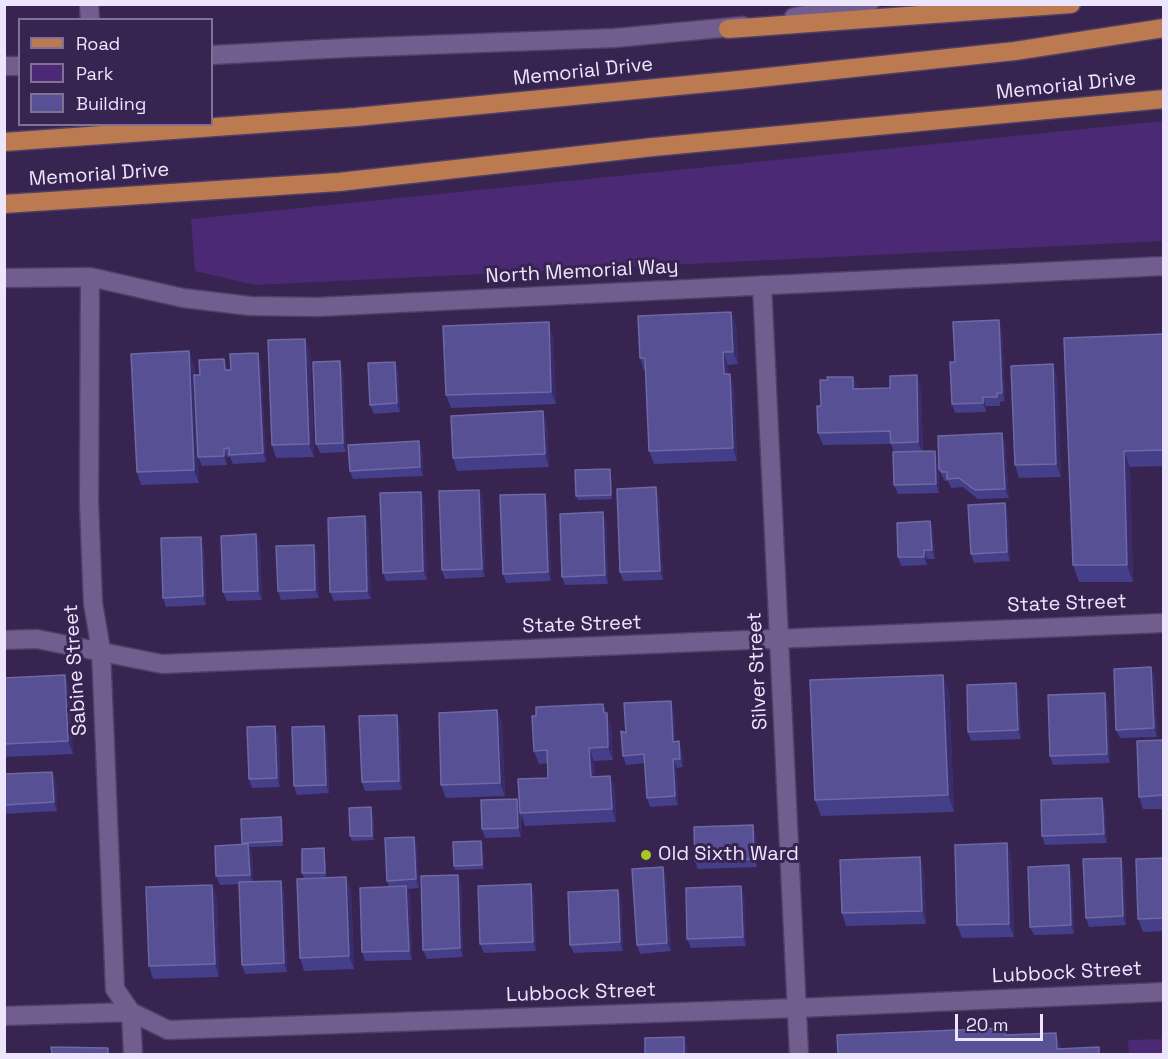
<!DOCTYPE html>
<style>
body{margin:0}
#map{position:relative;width:1168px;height:1059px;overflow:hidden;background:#372450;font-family:"Space Grotesk",sans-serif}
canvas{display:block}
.frame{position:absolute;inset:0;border:6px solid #ede5fc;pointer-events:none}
.legend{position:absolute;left:18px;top:18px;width:195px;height:108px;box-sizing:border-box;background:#372450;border:2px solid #807195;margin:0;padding:8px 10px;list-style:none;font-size:18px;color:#ede5fc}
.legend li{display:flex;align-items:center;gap:12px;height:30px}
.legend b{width:30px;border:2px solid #807195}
.scale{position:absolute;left:955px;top:1014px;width:88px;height:27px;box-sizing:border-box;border:3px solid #ede5fc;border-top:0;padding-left:8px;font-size:18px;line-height:21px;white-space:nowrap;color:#ede5fc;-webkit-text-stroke:4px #372450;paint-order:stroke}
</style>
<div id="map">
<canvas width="1168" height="1059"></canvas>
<div class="frame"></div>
<ul class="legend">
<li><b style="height:8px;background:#bb7a4f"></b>Road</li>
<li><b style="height:16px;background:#4c2974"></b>Park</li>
<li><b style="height:16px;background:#575095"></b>Building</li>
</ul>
<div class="scale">20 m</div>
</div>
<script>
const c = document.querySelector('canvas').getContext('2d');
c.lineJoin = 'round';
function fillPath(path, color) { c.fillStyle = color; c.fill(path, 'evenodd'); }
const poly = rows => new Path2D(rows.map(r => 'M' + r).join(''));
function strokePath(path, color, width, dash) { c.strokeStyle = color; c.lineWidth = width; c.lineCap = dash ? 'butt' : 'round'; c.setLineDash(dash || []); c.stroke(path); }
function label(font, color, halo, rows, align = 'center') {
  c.font = font + ' "Space Grotesk",sans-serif'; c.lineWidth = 6; c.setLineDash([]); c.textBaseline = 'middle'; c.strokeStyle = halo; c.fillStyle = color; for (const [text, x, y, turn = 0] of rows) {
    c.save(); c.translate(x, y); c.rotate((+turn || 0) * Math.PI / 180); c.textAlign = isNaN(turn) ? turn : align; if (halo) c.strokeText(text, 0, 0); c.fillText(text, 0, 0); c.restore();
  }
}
const green = poly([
 [1163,121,1163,241,255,285,195,271,191,219],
 [1163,1039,1163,1054,1129,1054,1128,1040]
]);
const minor = poly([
 [89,4,90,20],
 [794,17,869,4],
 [212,55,345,48,615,38,743,26],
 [4,66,20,66],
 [90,277,89,503,93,603,101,650,115,989,131,1012,133,1054],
 [4,278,90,277,183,298,250,306,317,307,1164,266],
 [762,285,799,1054],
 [4,640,37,639,162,664,1164,623],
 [4,1016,131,1012,168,1030,797,1008,1164,992]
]);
const major = poly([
 [728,29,1071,4],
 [4,142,356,117,739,80,1015,51,1164,28],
 [4,204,339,182,653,147,1164,99]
]);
const wall = poly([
 [731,312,736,325,738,364,728,365,728,374,734,387,737,461,654,464,649,451,646,371,644,371,640,358],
 [1002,329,1005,401,1000,402,1000,406,986,406,986,412,955,413,952,404,955,362],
 [1164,334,1164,466,1130,467,1133,582,1079,582,1073,565],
 [553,335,556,404,451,408,446,395],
 [305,339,310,351,314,457,276,458,272,445],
 [261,362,266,462,233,464,230,457,227,457,227,465,202,466,198,457,197,439,199,483,141,485,137,472,194,364,195,375,227,368,228,370,231,370],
 [395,362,398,370,400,412,374,414,370,405],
 [1053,364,1057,377,1061,477,1019,478,1015,465],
 [343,370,346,452,320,453,316,444],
 [853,377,858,389,921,388,923,451,938,460,939,493,898,494,894,485,894,452,891,444,823,445,818,433,821,406,828,380],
 [543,411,547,424,549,467,457,471,453,458],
 [1005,442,1009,498,978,499,963,487,951,488,948,481,945,481,943,478,939,469],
 [422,450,423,476,353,479,350,471],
 [611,473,612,499,578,500,576,496],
 [479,490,483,499,485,577,445,579,442,570],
 [421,492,424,501,427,580,386,581,383,573],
 [659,496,663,580,623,581,620,572],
 [548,502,551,581,506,583,503,574],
 [1005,503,1008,512,1010,561,974,563,971,554],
 [365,516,368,525,371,599,334,601,330,592],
 [606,521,608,584,565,585,562,577],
 [930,521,933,530,935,559,927,559,927,565,901,566,898,557],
 [260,543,262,600,227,601,223,592],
 [314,545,317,554,319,598,281,600,278,591],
 [204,546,206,605,166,607,163,598],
 [1151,667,1155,676,1157,737,1120,738,1116,730],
 [65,675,69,688,73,754,4,757,4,678],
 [949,691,954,812,821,816,815,800],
 [1019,692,1021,739,971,741,968,732],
 [1108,702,1110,763,1053,765,1050,756],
 [603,704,611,726,613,760,594,761,595,777,610,776,615,789,616,822,525,826,521,814,521,837,485,838,482,829,520,806,548,778,548,763,539,764,534,751],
 [497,710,502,723,505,796,446,798,441,785],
 [674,710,675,741,682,750,683,767,677,768,678,805,650,807,647,798,645,763,626,765,623,756,626,733],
 [400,724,402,790,365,791,362,782],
 [324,726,327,735,329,793,297,795,294,786],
 [279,735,280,787,252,788,249,779],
 [1164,740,1164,809,1143,809,1139,797],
 [52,772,56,781,57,811,4,814,4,774],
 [1105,807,1107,843,1045,845,1042,836],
 [373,812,374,840,352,841,350,836],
 [281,817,283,822,283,846,249,847,252,853,253,882,284,890,287,972,245,974,242,965,239,884,220,885,216,876,243,845,242,843],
 [756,834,757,867,698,869,695,861],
 [414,837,417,846,419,888,407,889,410,895,412,960,365,961,362,952,389,887,387,881],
 [481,841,483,846,484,869,455,870,454,866],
 [1007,843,1011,856,1014,937,962,938,957,925],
 [324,848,325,853,326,877,304,878,302,873],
 [920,857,924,870,926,924,846,926,842,913],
 [1121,858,1124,867,1126,925,1089,927,1086,918],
 [1164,858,1164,931,1143,932,1138,919],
 [663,867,666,875,671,951,640,954,637,945],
 [1072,874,1074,934,1034,935,1030,927],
 [346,877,351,890,354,969,304,971,300,958],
 [461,884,463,957,427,959,423,950],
 [212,885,217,898,219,977,153,979,149,966],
 [741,886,744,895,746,946,691,948,687,939],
 [618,890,621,899,623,951,574,953,570,945],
 [534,893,536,951,484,953,480,944]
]);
const shadedWall = poly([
 [731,312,736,325,738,364,733,352],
 [999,320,1002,329,1005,401,1002,393],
 [549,322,553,335,556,404,551,392],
 [305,339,310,351,314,457,309,444],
 [189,351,194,364,199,483,194,470],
 [723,352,728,365,729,387,724,374],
 [258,353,261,362,266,462,263,453],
 [224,359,227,368,228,379,225,370],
 [340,361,343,370,346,452,343,443],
 [395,362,398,370,400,412,397,403],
 [1053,364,1057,377,1061,477,1056,464],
 [730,374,734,387,737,461,733,448],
 [917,375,921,388,923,455,918,442],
 [853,377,858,390,853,389],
 [983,397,986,406,986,412,983,403],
 [543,411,547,424,549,467,545,454],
 [1002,433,1005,442,1009,498,1005,489],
 [419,441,422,450,423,476,420,467],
 [224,449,227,457,227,465,224,456],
 [935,451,938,460,939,493,936,484],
 [1124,451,1130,467,1133,582,1127,565],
 [610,469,611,473,612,499,611,495],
 [656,487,659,496,663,580,660,571],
 [479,490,483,499,485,577,482,569],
 [421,492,424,501,427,580,423,571],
 [545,494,548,502,551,581,548,572],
 [1005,503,1008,512,1010,561,1007,552],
 [603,512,606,521,608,584,605,575],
 [365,516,368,525,371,599,367,591],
 [930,521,933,530,935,559,932,550],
 [256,534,260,543,262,600,258,591],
 [201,537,204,546,206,605,203,596],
 [314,545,317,554,319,598,315,590],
 [924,550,927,559,927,565,924,557],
 [1151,667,1155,676,1157,737,1154,728],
 [65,675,69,688,73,754,68,741],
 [943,675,949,691,954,812,948,795],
 [1016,683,1019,692,1021,739,1018,730],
 [1105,693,1108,702,1110,763,1107,754],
 [671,701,674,710,676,751,673,742],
 [603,704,611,726,613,760,608,747],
 [497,710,502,723,505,796,500,783],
 [397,715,400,724,402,790,399,781],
 [275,726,279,735,280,787,277,778],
 [324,726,327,735,329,793,326,785],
 [679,741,682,750,683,767,680,759],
 [589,748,594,761,596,790,591,777],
 [673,759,677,768,678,805,675,796],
 [52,772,56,781,57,811,54,802],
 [610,776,615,789,616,822,612,809],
 [1102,798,1105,807,1107,843,1104,834],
 [517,799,520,808,521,837,518,828],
 [371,807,373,812,374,840,372,836],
 [281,817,283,822,283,846,282,841],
 [753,825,756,834,757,867,754,859],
 [414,837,417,846,419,888,416,879],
 [481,841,483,846,484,869,482,865],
 [1007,843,1011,856,1014,937,1009,924],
 [248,844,252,853,253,884,250,875],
 [324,848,325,853,326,877,325,873],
 [920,857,924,870,926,924,922,911],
 [1121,858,1124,867,1126,925,1123,916],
 [1069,865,1072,874,1074,934,1071,925],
 [663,867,666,875,671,951,667,943],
 [458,875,461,884,463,957,460,948],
 [346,877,351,890,354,969,349,956],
 [281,881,284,890,287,972,284,963],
 [531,884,534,893,536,951,533,942],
 [212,885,217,898,219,977,215,964],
 [406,886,410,895,412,960,409,951],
 [741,886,744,895,746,946,743,937],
 [618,890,621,899,623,951,620,942],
 [1056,1033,1062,1049,1057,1049],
 [684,1037,687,1046,687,1054,684,1054]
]);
const building = poly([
 [731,312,733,352,723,352,724,374,730,374,733,448,649,451,645,358,640,358,638,316,731,312],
 [999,320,1002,393,997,393,997,397,983,397,983,403,952,404,950,362,955,362,953,322,999,320],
 [549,322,551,392,446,395,443,326,549,322],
 [1164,334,1164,450,1124,451,1127,565,1073,565,1064,338,1164,334],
 [305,339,309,444,272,445,268,340,305,339],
 [189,351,194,470,137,472,131,354,189,351],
 [258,353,263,453,229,455,229,448,224,449,224,456,198,457,194,375,200,375,199,360,224,359,225,370,231,370,230,354,258,353],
 [340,361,343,443,316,444,313,362,340,361],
 [395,362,397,403,370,405,368,363,395,362],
 [1053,364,1056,464,1015,465,1011,366,1053,364],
 [917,375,918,442,891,443,890,431,818,433,817,406,821,406,820,380,828,380,827,377,853,377,853,389,890,388,890,376,917,375],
 [543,411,545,454,453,458,451,416,543,411],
 [1002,433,1005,489,975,490,959,478,947,479,947,472,942,472,939,469,938,436,1002,433],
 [419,441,420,467,350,471,348,445,419,441],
 [935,451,936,484,894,485,893,452,935,451],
 [610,469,611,495,576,496,575,470,610,469],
 [656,487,660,571,620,572,617,489,656,487],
 [479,490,482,569,442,570,439,491,479,490],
 [421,492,423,571,383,573,380,493,421,492],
 [545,494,548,572,503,574,500,495,545,494],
 [1005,503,1007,552,971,554,968,505,1005,503],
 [603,512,605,575,562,577,560,514,603,512],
 [365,516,367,591,330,592,328,518,365,516],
 [930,521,932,550,924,550,924,557,898,557,897,523,930,521],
 [256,534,258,591,223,592,221,536,256,534],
 [201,537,203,596,163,598,161,538,201,537],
 [314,545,315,590,278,591,276,546,314,545],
 [1151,667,1154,728,1116,730,1114,669,1151,667],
 [65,675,68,741,4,744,4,678,65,675],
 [943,675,948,795,815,800,810,680,943,675],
 [1016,683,1018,730,968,732,967,685,1016,683],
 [1105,693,1107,754,1050,756,1048,695,1105,693],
 [671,701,673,742,679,741,680,759,673,759,675,796,647,798,644,754,623,756,621,731,626,733,624,703,671,701],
 [603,704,604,713,607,713,608,747,589,748,591,777,610,776,612,809,520,813,518,779,548,778,547,750,534,751,532,716,536,716,536,707,603,704],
 [497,710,500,783,441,785,439,713,497,710],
 [397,715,399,781,362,782,359,716,397,715],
 [275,726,277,778,249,779,247,727,275,726],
 [324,726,326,785,294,786,292,727,324,726],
 [1164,740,1164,795,1139,797,1137,741,1164,740],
 [52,772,54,802,4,805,4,774,52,772],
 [1102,798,1104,834,1042,836,1041,800,1102,798],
 [517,799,518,828,482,829,481,800,517,799],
 [371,807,372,836,350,836,349,808,371,807],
 [281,817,282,841,242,843,241,819,281,817],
 [753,825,754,859,695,861,694,827,753,825],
 [414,837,416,879,387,881,385,838,414,837],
 [481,841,482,865,454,866,453,842,481,841],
 [1007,843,1009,924,957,925,955,845,1007,843],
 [248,844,250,875,216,876,215,846,248,844],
 [324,848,325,873,302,873,302,849,324,848],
 [920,857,922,911,842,913,840,860,920,857],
 [1121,858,1123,916,1086,918,1083,859,1121,858],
 [1164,858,1164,918,1138,919,1136,859,1164,858],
 [1069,865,1071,925,1030,927,1028,867,1069,865],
 [663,867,667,943,637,945,632,869,663,867],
 [458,875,460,948,423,950,421,876,458,875],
 [346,877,349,956,300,958,297,879,346,877],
 [281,881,284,963,242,965,239,882,281,881],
 [531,884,533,942,480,944,478,886,531,884],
 [212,885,215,964,149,966,146,887,212,885],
 [406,886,409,951,362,952,360,888,406,886],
 [741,886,743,937,687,939,686,888,741,886],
 [618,890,620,942,570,945,568,892,618,890],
 [1005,1028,1005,1035,1056,1033,1057,1049,1099,1047,1099,1054,838,1054,837,1035,1005,1028],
 [684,1037,684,1054,645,1054,645,1038,684,1037],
 [51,1047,108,1048,108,1054,52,1054,51,1047]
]);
const markers = [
 [646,855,6,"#a5c822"]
];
const streetNames = [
 ["Memorial Drive",583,72,-6],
 ["Memorial Drive",1066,86,-6],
 ["Memorial Drive",99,175,-4],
 ["North Memorial Way",582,272,-3],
 ["State Street",1067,604,-2],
 ["State Street",582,625,-2],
 ["Sabine Street",76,670,-94],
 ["Silver Street",758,671,-93],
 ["Lubbock Street",1067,973,-3],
 ["Lubbock Street",581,993,-2]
];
const poiNames = [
 ["Old Sixth Ward",658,855]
];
fillPath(green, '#4c2974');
strokePath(minor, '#503f65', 21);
strokePath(major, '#503f65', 21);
strokePath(minor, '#715e8f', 18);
strokePath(major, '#bb7a4f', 18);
fillPath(wall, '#453f89');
fillPath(shadedWall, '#382c6d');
fillPath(building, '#575095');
strokePath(building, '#6e68a5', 1.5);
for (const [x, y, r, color] of markers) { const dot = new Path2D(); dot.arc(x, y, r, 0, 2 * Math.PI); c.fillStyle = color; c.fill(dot); strokePath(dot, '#372450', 2); }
label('20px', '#ede5fc', '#372450', streetNames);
label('20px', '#ede5fc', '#372450', poiNames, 'left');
</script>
